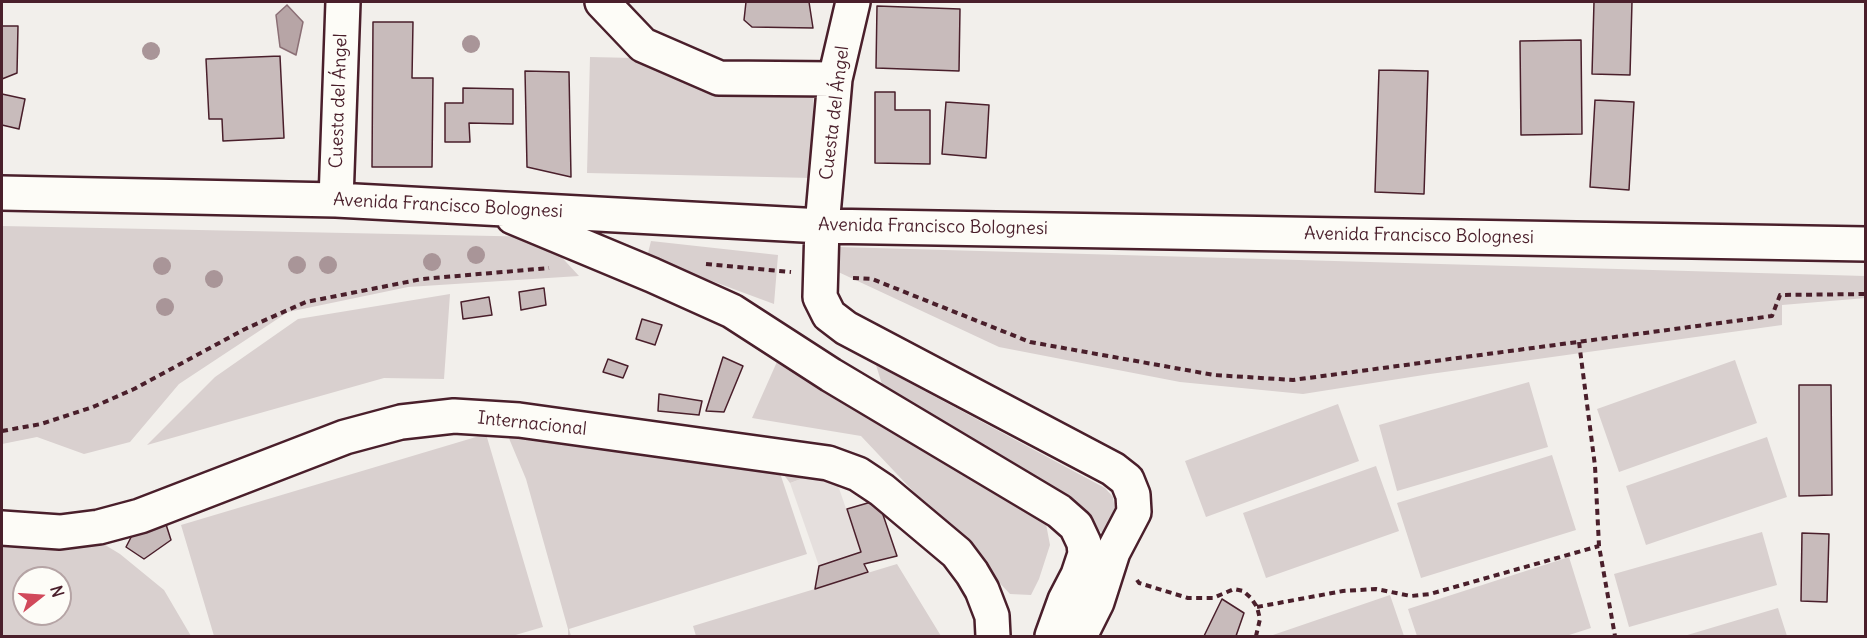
<!DOCTYPE html>
<meta charset="utf-8">
<style>
body{margin:0}
#map{position:relative;width:1867px;height:638px;overflow:hidden;background:#f2efeb;font-family:Delius,sans-serif}
canvas{display:block}
.frame{position:absolute;inset:0;border:3px solid #4a1f2b;pointer-events:none}
.north{position:absolute;left:12px;top:566px;width:60px;height:60px;box-sizing:border-box;background:#fdfcf7;border:2px solid #b5a4a5;border-radius:50%;rotate:73deg;font-size:16px;font-weight:700;line-height:24px;text-align:center;color:#4a1f2b}
.north::after{content:'';display:block;margin:auto;width:21px;height:27px;background:#d1495b;clip-path:polygon(50% 0,100% 100%,50% 72%,0 100%)}
</style>
<div id="map">
<canvas width="1867" height="638"></canvas>
<div class="frame"></div>
<div class="north">N</div>
</div>
<script>
const c = document.querySelector('canvas').getContext('2d');
c.lineJoin = 'round';
function fillPath(path, color) { c.fillStyle = color; c.fill(path, 'evenodd'); }
const poly = rows => new Path2D(rows.map(r => 'M' + r).join(''));
function strokePath(path, color, width, dash) { c.strokeStyle = color; c.lineWidth = width; c.lineCap = dash ? 'butt' : 'round'; c.setLineDash(dash || []); c.stroke(path); }
function label(font, color, halo, rows, align = 'center') {
  c.font = font + ' Delius,sans-serif'; c.lineWidth = 5; c.setLineDash([]); c.textBaseline = 'middle'; c.strokeStyle = halo; c.fillStyle = color; for (const [text, x, y, turn = 0] of rows) {
    c.save(); c.translate(x, y); c.rotate((+turn || 0) * Math.PI / 180); c.textAlign = isNaN(turn) ? turn : align; if (halo) c.strokeText(text, 0, 0); c.fillText(text, 0, 0); c.restore();
  }
}
const built = poly([
 [832,468,861,552,819,566,790,483]
]);
const green = poly([
 [590,57,814,62,812,178,587,173],
 [2,226,543,237,579,276,408,287,288,312,179,384,130,442,84,454,37,437,2,444],
 [651,241,778,255,774,304,647,257],
 [839,247,1865,276,1866,298,1782,305,1782,325,1430,374,1303,394,1180,382,999,347,834,270],
 [450,294,444,379,384,378,147,445,215,377,298,319],
 [780,355,1046,524,1050,545,1039,579,1031,595,1010,594,861,436,752,418],
 [1735,360,1757,423,1619,472,1597,409],
 [876,365,1105,488,1113,497,1115,511,1104,534,1092,525,1061,491,885,394],
 [1529,382,1548,447,1397,491,1379,425],
 [1338,404,1359,461,1206,517,1185,461],
 [528,428,820,472,790,483,778,467,807,554,569,629,571,636,568,636,568,629,526,479,508,436],
 [486,434,543,627,512,636,214,636,181,525],
 [1767,437,1787,497,1646,545,1626,486],
 [1552,455,1576,530,1421,578,1397,503],
 [1376,466,1399,531,1266,578,1243,513],
 [2,515,64,520,120,554,164,590,191,636,2,636],
 [24,578,60,578,60,614,24,614],
 [1762,532,1777,585,1629,627,1614,574],
 [1569,557,1591,628,1566,636,1417,636,1408,609],
 [897,564,941,636,696,636,693,626],
 [1390,595,1404,636,1270,636],
 [1778,608,1787,636,1684,636]
]);
const water = poly([
 [287,5,303,22,296,55,280,47,276,15,287,5]
]);
const building = poly([
 [746,2,809,2,813,28,752,27,744,20,746,2],
 [1594,2,1632,2,1630,75,1592,74,1594,2],
 [877,6,960,9,959,71,876,68,877,6],
 [373,22,413,22,412,78,433,78,432,167,372,167,373,22],
 [2,26,18,26,17,73,2,79,2,26],
 [1581,40,1582,134,1521,135,1520,41,1581,40],
 [280,56,284,138,223,141,222,119,209,119,206,59,280,56],
 [1379,70,1428,71,1424,194,1375,192,1379,70],
 [525,71,569,72,571,177,527,167,525,71],
 [463,88,513,89,513,124,469,123,470,142,445,142,445,103,463,103,463,88],
 [875,92,895,92,895,110,930,110,930,164,875,163,875,92],
 [2,94,25,99,19,129,2,125,2,94],
 [1595,100,1634,102,1629,190,1590,187,1595,100],
 [946,102,989,105,986,158,942,154,946,102],
 [544,288,546,305,521,310,519,292,544,288],
 [489,297,492,315,463,319,461,302,489,297],
 [642,319,662,325,655,345,636,339,642,319],
 [723,357,743,366,724,412,706,411,723,357],
 [608,359,628,366,623,378,603,372,608,359],
 [1799,385,1831,385,1832,495,1799,496,1799,385],
 [659,394,702,401,699,415,658,411,659,394],
 [878,500,897,556,864,564,868,572,815,589,819,566,861,552,847,509,878,500],
 [163,515,171,540,144,559,126,547,140,520,163,515],
 [1802,533,1829,534,1827,602,1801,601,1802,533],
 [1222,599,1244,613,1236,636,1204,636,1222,599]
]);
const path = poly([
 [706,264,791,272],
 [853,278,872,279,1030,342,1214,375,1293,380,1772,316,1780,295,1866,294],
 [1579,342,1595,466,1599,546,1615,636],
 [2,431,41,424,93,407,134,389,245,329,306,302,422,279,549,268],
 [1137,580,1139,583,1188,598,1213,598,1234,589,1243,591,1251,598,1257,607,1260,619,1256,636],
 [1257,607,1343,591,1376,589,1411,596,1430,594,1599,546]
]);
const minor = poly([
 [602,2,643,45,719,78,835,79],
 [853,2,835,79,822,226,820,297,829,315,846,328,1113,469,1127,480,1133,495,1134,512,1113,552,1097,602,1080,636],
 [2,193,336,200,822,226,1866,244],
 [336,200,343,2],
 [513,217,652,275,732,311,831,375,1059,511,1076,526,1084,543,1085,554,1078,575,1065,600,1052,636],
 [2,528,60,532,99,527,140,516,345,437,401,422,454,416,519,420,828,463,858,474,882,490,957,553,972,573,982,590,992,616,993,636]
]);
const trees = [
 [471,44],
 [151,51],
 [476,255],
 [432,262],
 [297,265],
 [328,265],
 [162,266],
 [214,279],
 [165,307]
];
const streetNames = [
 ["Cuesta del Ángel",339,101,-88],
 ["Cuesta del Ángel",835,113,-83],
 ["Avenida Francisco Bolognesi",448,206,3],
 ["Avenida Francisco Bolognesi",933,227,1],
 ["Avenida Francisco Bolognesi",1419,236,1],
 ["Internacional",532,424,6]
];
fillPath(built, '#e5dfdd');
fillPath(green, '#d9d0cf');
fillPath(water, '#b7a5a6');
strokePath(water, '#8b6f75', 1.5);
fillPath(building, '#c8bbbb');
strokePath(building, '#4a1f2b', 1.5);
strokePath(minor, '#4a1f2b', 38);
strokePath(path, '#4a1f2b', 4, [6, 4.5]);
strokePath(minor, '#fdfcf7', 33);
c.fillStyle = '#a99598';
for (const [x, y] of trees) { c.beginPath(); c.arc(x, y, 9, 0, 2 * Math.PI); c.fill(); }
label('18px', '#4a1f2b', '#fdfcf7', streetNames);
</script>
